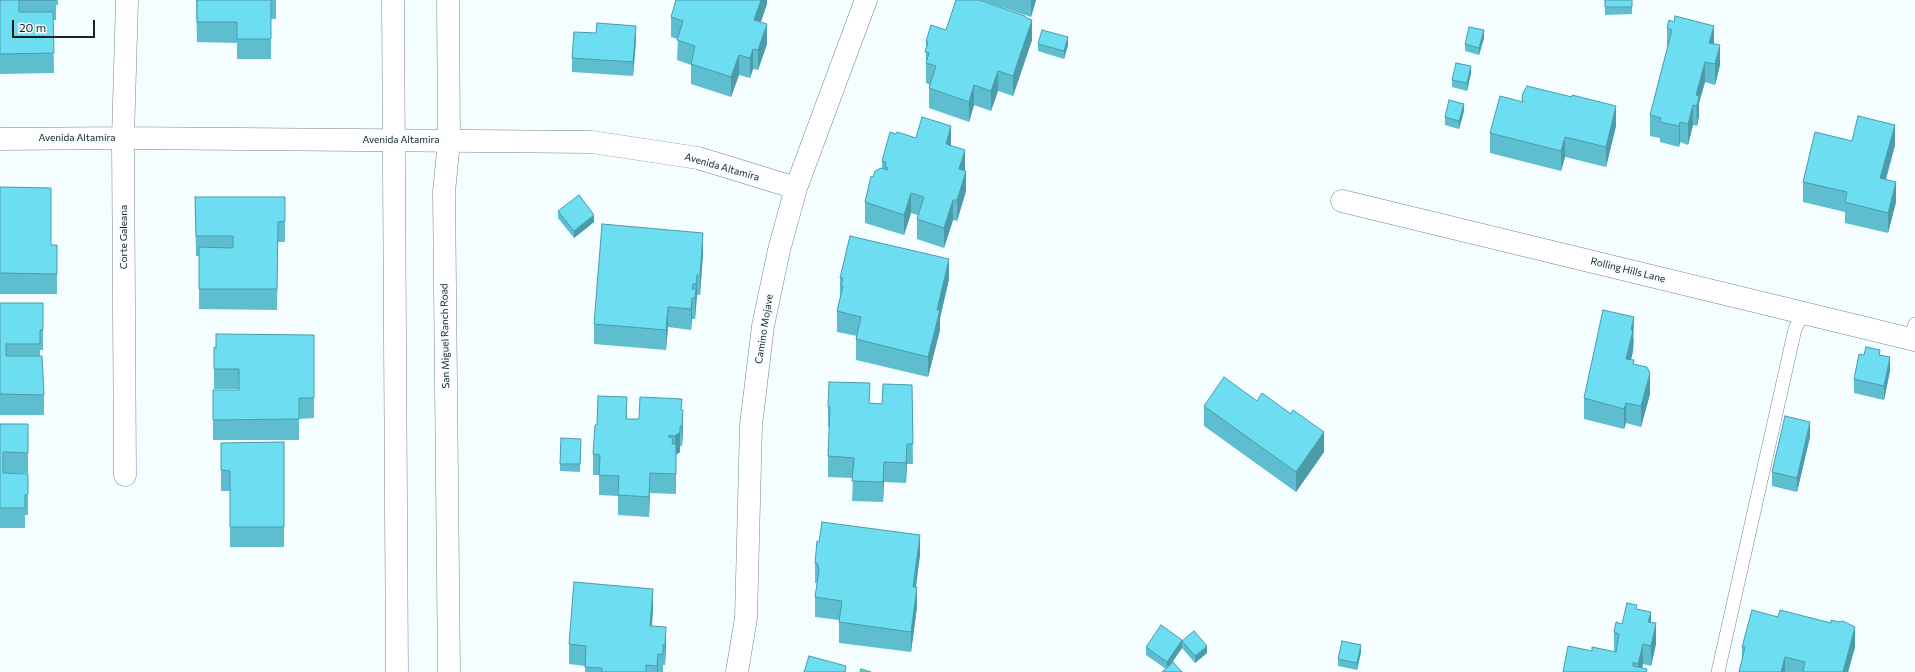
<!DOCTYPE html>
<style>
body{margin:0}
#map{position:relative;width:1915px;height:672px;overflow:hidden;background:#f4fdff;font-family:Commissioner,sans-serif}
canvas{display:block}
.scale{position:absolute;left:12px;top:20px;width:83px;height:18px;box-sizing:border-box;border:2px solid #182022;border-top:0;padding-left:5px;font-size:12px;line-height:14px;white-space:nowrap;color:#182022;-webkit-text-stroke:3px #f4fdff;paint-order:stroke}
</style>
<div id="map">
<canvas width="1915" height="672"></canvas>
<div class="scale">20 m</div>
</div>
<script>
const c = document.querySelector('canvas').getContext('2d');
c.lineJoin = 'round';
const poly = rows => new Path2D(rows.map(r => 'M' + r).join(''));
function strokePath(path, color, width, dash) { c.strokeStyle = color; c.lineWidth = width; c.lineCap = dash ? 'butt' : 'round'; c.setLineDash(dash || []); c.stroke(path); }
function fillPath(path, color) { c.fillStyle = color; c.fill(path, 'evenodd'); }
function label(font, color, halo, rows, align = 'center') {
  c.font = font + ' Commissioner,sans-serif'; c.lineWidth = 4; c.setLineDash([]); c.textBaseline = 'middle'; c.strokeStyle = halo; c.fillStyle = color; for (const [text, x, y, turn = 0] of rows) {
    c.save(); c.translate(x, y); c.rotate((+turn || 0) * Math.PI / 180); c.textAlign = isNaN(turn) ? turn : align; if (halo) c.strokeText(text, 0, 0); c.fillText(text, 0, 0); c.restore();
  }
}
const service = poly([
 [1910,339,1915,324],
 [1718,672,1795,329,1803,313]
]);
const minor = poly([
 [0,139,123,138,592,142,698,158,796,188],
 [1342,201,1915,340],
 [125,475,123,138,127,0],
 [737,672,746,618,751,425,763,326,779,250,796,188,866,0]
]);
const tertiary = poly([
 [393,0,397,672],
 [448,0,449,141,444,192,449,672]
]);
const wall = poly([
 [0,0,58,0,58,5,56,5,56,20,53,20,54,73,0,74],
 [196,0,276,0,276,19,271,19,271,59,237,59,237,43,197,42],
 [767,0,767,4,761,22,767,44,758,70,753,69,750,78,739,75,731,97,691,84,691,65,677,60,678,39,671,37,671,17],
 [980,0,1036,0,1031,17],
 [1605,0,1632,0,1632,14,1605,15],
 [1025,17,1032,40,1013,96,998,91,991,111,974,105,969,122,929,108,929,88,930,85,926,83,926,41,946,30],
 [1674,22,1714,44,1720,65,1715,85,1705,82,1699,103,1699,116,1697,126,1693,125,1688,145,1680,142,1679,147,1660,142,1660,138,1650,136,1650,115,1667,49,1667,28],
 [596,33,636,40,633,76,572,72,572,58],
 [1484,38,1479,55,1465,51,1465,44],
 [1038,44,1068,45,1064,59,1038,51],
 [1471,73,1467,91,1452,87,1452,80],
 [1522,99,1616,126,1606,167,1565,157,1561,171,1490,153,1490,133,1522,101],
 [1464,111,1459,129,1445,125,1445,117],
 [916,138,951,145,965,171,966,191,957,221,953,220,944,248,917,239,917,219,918,215,911,213,904,235,865,223,865,202,873,177,882,169,882,161],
 [1852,141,1895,145,1886,180,1896,202,1888,233,1845,223,1845,212,1803,202,1803,182],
 [0,187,51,245,57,245,57,294,0,294],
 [195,197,285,197,285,242,278,242,277,310,199,309,199,256,196,256],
 [558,211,594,222,574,238,558,218],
 [703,253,700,295,697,295,695,319,692,319,691,330,668,327,666,350,594,344,594,324],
 [840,278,949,279,940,318,940,330,928,377,856,360,856,339,857,336,837,332,837,311,840,298],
 [0,303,43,303,43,350,40,350,40,356,44,395,44,415,0,415],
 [314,335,314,418,299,419,299,440,213,440,213,390,239,390,239,389,214,389,214,347],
 [1634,338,1633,351,1631,360,1650,394,1641,427,1626,423,1624,429,1584,419,1584,398],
 [1864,355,1880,355,1890,371,1884,400,1854,393,1854,379],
 [912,385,913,464,907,464,906,483,884,482,883,502,852,501,853,478,828,477,828,456,830,427,828,427,828,407,870,403,882,404],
 [1204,406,1324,452,1296,492,1204,426],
 [682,410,683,430,682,446,680,446,680,452,676,455,676,494,650,493,649,517,618,515,618,496,599,495,599,475,593,475,593,454,627,419,639,419],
 [0,424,28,424,28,473,3,473,28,474,28,515,25,515,25,528,0,528],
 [1810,437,1797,492,1772,486,1772,472],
 [284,442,284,547,230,547,230,491,221,491,221,443],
 [581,446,580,472,560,471,560,464],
 [920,555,916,587,917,607,911,652,839,643,839,620,815,617,815,597,817,583,815,583,815,563],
 [653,609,652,626,666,647,665,665,663,665,663,672,585,672,585,666,569,664,569,644],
 [1637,610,1651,623,1656,644,1651,666,1643,664,1642,668,1647,672,1592,651,1614,651,1614,632],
 [1182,641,1207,653,1195,663,1182,648],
 [1146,647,1182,648,1170,666,1166,669,1146,655],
 [1742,647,1855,647,1848,672,1739,672,1742,662],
 [1361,652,1357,670,1338,666,1338,659]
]);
const shadedWall = poly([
 [761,0,767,0,767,4,754,40,754,20],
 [1031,0,1036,0,1031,17],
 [1032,20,1032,40,1013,96,1013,76],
 [767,24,767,44,758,70,758,50],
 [636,26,636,40,633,76,633,62],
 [1714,26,1714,46,1709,43],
 [1484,30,1484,38,1479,55,1479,48],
 [1068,37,1068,45,1064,59,1064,51],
 [1720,45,1720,65,1715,85,1715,64],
 [753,49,753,69,750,78,750,58],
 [739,55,739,75,731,97,731,77],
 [1705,62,1705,82,1699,103,1699,116,1697,126,1696,95],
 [1471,66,1471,73,1467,91,1467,83],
 [998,71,998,91,991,111,991,91],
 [974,85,974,105,969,122,969,102],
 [1464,104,1464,111,1459,129,1459,121],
 [1693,105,1693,125,1688,145,1688,124],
 [1616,106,1616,126,1606,167,1606,147],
 [1680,122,1680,142,1679,147,1679,126],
 [1895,125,1895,145,1880,199,1880,178],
 [951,126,951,147,946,144],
 [1565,137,1565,157,1561,171,1561,151],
 [965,150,965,170,959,189,959,169],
 [966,171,966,191,957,221,957,200],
 [1896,182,1896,202,1888,233,1888,213],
 [911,193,911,213,904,235,904,215],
 [953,200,953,220,944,248,944,228],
 [594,215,594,222,574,238,574,231],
 [703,233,703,253,700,295,700,275],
 [949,259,949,279,940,318,940,330,928,377,928,357,937,310],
 [697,275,697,295,695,319,695,298],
 [692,298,692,319,691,330,691,309],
 [668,307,668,327,666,350,666,330],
 [1634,317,1633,351,1626,379,1626,359,1631,330],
 [1890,357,1890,371,1884,400,1884,386],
 [1650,373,1650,394,1641,427,1641,406],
 [627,397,627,417,626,439,626,419],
 [1626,403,1626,423,1624,429,1624,409],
 [683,410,683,430,682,446,682,426],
 [1810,422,1810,437,1797,492,1797,478],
 [680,426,680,452,676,455,676,494,675,436],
 [1324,432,1324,452,1296,492,1296,472],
 [907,444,907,464,906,483,906,463],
 [884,462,884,482,883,502,883,482],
 [650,473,650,493,649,517,649,497],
 [920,535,920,555,913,607,913,587],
 [917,587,917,607,911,652,911,632],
 [653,589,653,609,650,646,650,626],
 [1651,612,1651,632,1648,622],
 [1656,623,1656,644,1651,666,1651,646],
 [666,627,666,647,665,665,665,645],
 [1855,627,1855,647,1848,672,1843,672],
 [1182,640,1182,648,1167,669,1167,662],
 [1643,644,1643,664,1641,672,1638,672,1638,664],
 [1361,645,1361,652,1357,670,1357,663],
 [1207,646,1207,653,1195,663,1195,656],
 [658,654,658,672,657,672,657,666],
 [1785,657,1785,672,1781,672]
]);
const building = poly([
 [0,0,56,0,19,0,19,12,53,12,54,53,0,54,0,0],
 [197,0,271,0,271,39,237,39,237,22,197,22,197,0],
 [676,0,761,0,754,20,767,24,758,50,753,49,750,58,739,55,731,77,691,64,695,46,677,40,683,21,671,17,676,0],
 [956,0,979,0,1025,16,1025,17,1032,20,1013,76,998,71,991,91,974,85,969,102,929,88,936,66,926,63,929,53,925,52,928,42,926,41,931,25,946,30,956,0],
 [1605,0,1632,0,1632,7,1605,7,1605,0],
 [1675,16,1714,26,1709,43,1720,45,1715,64,1705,62,1696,95,1699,96,1697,106,1693,105,1688,124,1680,122,1679,126,1660,122,1661,118,1650,115,1672,30,1667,28,1669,20,1674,22,1675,16],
 [597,23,636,26,633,62,572,58,574,32,596,33,597,23],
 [1469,27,1484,30,1479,48,1465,44,1469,27],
 [1042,30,1068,37,1064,51,1038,44,1042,30],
 [1456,63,1471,66,1467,83,1452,80,1456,63],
 [1527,86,1572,97,1572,95,1616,106,1606,147,1565,137,1561,151,1490,133,1500,96,1523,102,1522,99,1523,93,1527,86],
 [1449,100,1464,104,1459,121,1445,117,1449,100],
 [1858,116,1895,125,1880,178,1896,182,1888,213,1845,202,1847,192,1803,182,1815,132,1852,141,1858,116],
 [922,117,951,126,946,144,965,150,959,169,966,171,957,200,953,200,944,228,917,219,924,197,911,193,904,215,865,202,871,176,873,177,875,171,881,168,887,170,888,168,885,167,886,162,882,161,890,132,896,134,897,132,916,138,922,117],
 [0,187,51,188,51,245,57,245,57,274,0,273,0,187],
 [579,195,594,215,574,231,558,211,579,195],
 [195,197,285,197,285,221,278,222,277,289,199,289,199,247,233,248,233,236,196,236,195,197],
 [602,224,703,233,700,275,697,275,696,284,693,284,692,289,696,289,695,298,692,298,691,309,668,307,666,330,594,324,602,224],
 [850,236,949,259,937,310,940,310,928,357,856,339,861,317,837,311,843,286,841,286,843,278,840,278,850,236],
 [0,303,43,303,43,330,40,330,40,344,6,344,6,356,42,356,44,395,0,394,0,303],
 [1603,310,1634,317,1631,330,1633,331,1626,359,1634,360,1633,364,1647,367,1650,373,1641,406,1626,403,1624,409,1584,398,1603,310],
 [216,334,314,335,314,398,299,398,299,419,213,420,213,390,239,390,239,369,214,369,214,347,216,348,216,334],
 [1866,347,1880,350,1879,355,1890,357,1884,386,1854,379,1859,354,1864,355,1866,347],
 [1224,377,1257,401,1262,393,1291,414,1293,410,1324,432,1296,472,1204,406,1224,377],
 [829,382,870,383,869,403,882,404,883,384,912,385,913,444,907,444,906,463,884,462,883,482,852,481,854,458,828,456,830,407,828,407,829,382],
 [598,396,627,397,626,419,639,419,640,397,682,399,681,410,683,410,682,426,680,426,680,432,675,436,669,435,669,437,673,438,672,444,676,444,676,474,650,473,649,497,618,495,619,476,599,475,600,455,593,454,595,425,597,425,598,396],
 [1785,416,1810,422,1797,478,1772,472,1785,416],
 [0,424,28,424,28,453,3,452,3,473,28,474,28,494,25,495,25,508,0,508,0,424],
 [561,438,581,439,580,464,560,464,561,438],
 [284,442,284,527,230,527,230,471,221,470,221,443,284,442],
 [822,522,920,535,913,587,917,587,911,632,839,622,842,601,815,597,819,570,817,563,815,563,817,541,819,542,822,522],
 [574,582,653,589,650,626,666,627,665,645,663,645,663,655,658,654,657,666,646,665,646,672,602,672,602,668,585,667,586,646,569,644,574,582],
 [1627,603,1637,605,1636,609,1651,612,1648,622,1656,623,1651,646,1643,644,1638,664,1633,662,1633,666,1647,669,1646,672,1563,672,1568,646,1592,651,1592,647,1616,652,1619,634,1614,632,1616,622,1622,624,1627,603],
 [1752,610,1778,617,1780,610,1831,623,1831,620,1839,622,1843,621,1855,627,1843,672,1805,672,1803,671,1805,662,1785,657,1781,672,1739,672,1745,647,1742,647,1752,610],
 [1161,625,1182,640,1167,662,1146,647,1161,625],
 [1194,631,1207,646,1195,656,1182,641,1194,631],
 [1342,641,1361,645,1357,663,1338,659,1342,641],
 [809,656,846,666,845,672,804,672,809,656],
 [1173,662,1182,672,1162,672,1173,662],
 [861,669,871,672,860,672,861,669]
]);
const streetNames = [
 ["Avenida Altamira",77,138],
 ["Avenida Altamira",401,140],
 ["Avenida Altamira",722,167,16],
 ["Corte Galeana",124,237,-90],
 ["Rolling Hills Lane",1628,270,14],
 ["Camino Mojave",764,329,-81],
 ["San Miguel Ranch Road",445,336,-91]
];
strokePath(service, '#72868a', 14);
strokePath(minor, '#72868a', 23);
strokePath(tertiary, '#72868a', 23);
strokePath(service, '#fff', 13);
strokePath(minor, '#fff', 22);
strokePath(tertiary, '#fff', 22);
fillPath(wall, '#5ebed0');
fillPath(shadedWall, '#4c9ba9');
fillPath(building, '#6dddf2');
strokePath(building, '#4c9ba9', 1);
label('10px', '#182022', '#f4fdff', streetNames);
</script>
